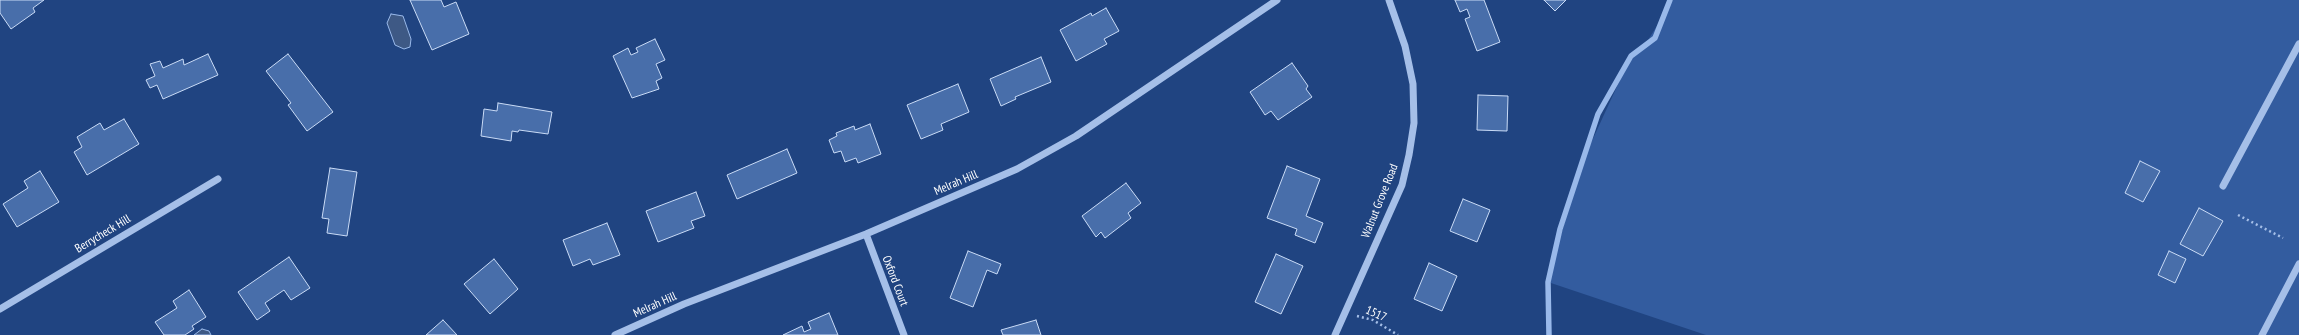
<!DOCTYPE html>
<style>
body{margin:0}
canvas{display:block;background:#204481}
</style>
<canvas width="2299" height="335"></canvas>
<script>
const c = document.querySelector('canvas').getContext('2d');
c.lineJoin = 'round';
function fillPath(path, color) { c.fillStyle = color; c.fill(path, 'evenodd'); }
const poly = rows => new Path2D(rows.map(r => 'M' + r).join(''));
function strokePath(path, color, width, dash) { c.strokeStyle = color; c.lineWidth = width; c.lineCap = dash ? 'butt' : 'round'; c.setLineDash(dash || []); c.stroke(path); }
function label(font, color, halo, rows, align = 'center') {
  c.font = font + ' "PT Sans Narrow",sans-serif'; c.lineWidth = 4; c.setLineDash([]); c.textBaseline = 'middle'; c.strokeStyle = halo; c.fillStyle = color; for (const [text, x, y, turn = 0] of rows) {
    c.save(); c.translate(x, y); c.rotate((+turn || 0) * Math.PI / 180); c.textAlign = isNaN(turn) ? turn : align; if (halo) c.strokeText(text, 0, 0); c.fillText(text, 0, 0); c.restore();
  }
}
const green = poly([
 [1673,0,2299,0,2299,335,1706,335,1548,282,1580,167,1631,56,1645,45]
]);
const water = poly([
 [391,14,403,16,411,39,410,47,404,49,395,45,387,23,391,14],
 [202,329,209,331,211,335,194,335,202,329]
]);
const stream = poly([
 [1549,335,1548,282,1560,229,1598,114,1631,56,1655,38,1670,0]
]);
const building = poly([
 [0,0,44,0,33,8,35,12,11,29,0,13,0,0],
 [410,0,441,0,444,7,456,2,469,34,432,50,410,0],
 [1455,0,1484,0,1500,42,1477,51,1465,19,1470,17,1467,9,1460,12,1455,0],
 [1544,0,1566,0,1555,11,1544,0],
 [1106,8,1119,31,1104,39,1107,44,1076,61,1060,30,1091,13,1092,16,1106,8],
 [655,39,665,60,656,64,662,78,656,81,659,89,632,98,613,56,628,48,631,55,638,52,636,48,655,39],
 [208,54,218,75,163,99,157,85,150,88,146,80,155,76,150,64,160,61,163,68,183,59,184,65,208,54],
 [288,54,333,112,307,131,288,105,291,103,266,71,288,54],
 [1041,57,1051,82,1015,97,1016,99,1001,106,990,79,1041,57],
 [1292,63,1308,86,1306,89,1312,97,1278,120,1271,111,1265,115,1250,92,1292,63],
 [958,84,969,112,941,124,943,130,921,139,907,105,958,84],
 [1478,95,1508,96,1507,131,1477,130,1478,95],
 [498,103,552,112,548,134,519,130,518,132,512,131,511,141,481,136,484,109,497,111,498,103],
 [124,119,139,144,87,175,74,152,82,147,77,137,100,123,104,130,124,119],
 [870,124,881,154,858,163,856,158,845,162,841,151,834,153,829,140,837,136,836,133,854,126,855,130,870,124],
 [787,149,797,173,737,199,727,175,787,149],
 [2140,161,2160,171,2143,202,2125,193,2140,161],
 [1287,166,1320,179,1306,216,1323,223,1315,243,1295,235,1297,229,1267,218,1287,166],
 [330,168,357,172,347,236,327,233,329,219,322,218,330,168],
 [40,171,59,202,17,227,3,204,28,188,24,181,40,171],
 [1126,183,1141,203,1128,213,1131,218,1105,238,1101,232,1096,237,1082,216,1126,183],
 [696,192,705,216,691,221,694,228,658,242,646,211,696,192],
 [1463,199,1490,210,1477,242,1450,231,1463,199],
 [2199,208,2223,221,2203,256,2180,244,2199,208],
 [607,223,620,255,593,265,590,259,573,266,563,240,607,223],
 [968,251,1001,264,997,274,987,270,973,307,950,298,968,251],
 [2169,251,2186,259,2175,283,2158,275,2169,251],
 [1276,254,1303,266,1281,314,1255,302,1276,254],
 [289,257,310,288,291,300,284,290,265,303,270,311,257,320,238,292,289,257],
 [494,259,518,289,490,314,464,284,494,259],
 [1429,263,1457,276,1442,311,1414,299,1429,263],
 [189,290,206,317,192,326,194,329,185,335,164,335,155,322,177,308,173,301,189,290],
 [829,313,838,335,783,335,802,326,804,332,811,329,808,322,829,313],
 [443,320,457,335,426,335,443,320],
 [1036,320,1041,335,1003,335,1001,330,1036,320]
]);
const path = poly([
 [2238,215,2283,238],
 [1357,316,1373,320,1398,335]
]);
const minor = poly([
 [2223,186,2299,44],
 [866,234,904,335],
 [0,309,218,179],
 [615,335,684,304,866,234,1017,169,1076,136,1277,0],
 [1335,335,1402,185,1409,155,1414,123,1413,84,1405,46,1389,0],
 [2262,335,2299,264]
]);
const streetNames = [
 ["Melrah Hill",956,183,-23],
 ["Walnut Grove Road",1380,201,-68],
 ["Berrycheck Hill",103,234,-31],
 ["Oxford Court",895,281,69],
 ["Melrah Hill",655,305,-24],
 ["1517",1376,314,24]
];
fillPath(green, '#335c9f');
fillPath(water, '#3e5985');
strokePath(water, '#99b9ea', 1);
strokePath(stream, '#99b9ea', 5.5);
fillPath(building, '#486eaa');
strokePath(building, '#c9dbf6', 1);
strokePath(path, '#a5bfe8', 2.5, [2, 3]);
strokePath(minor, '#a5bfe8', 7);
label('12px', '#fff', '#204481', streetNames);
</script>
